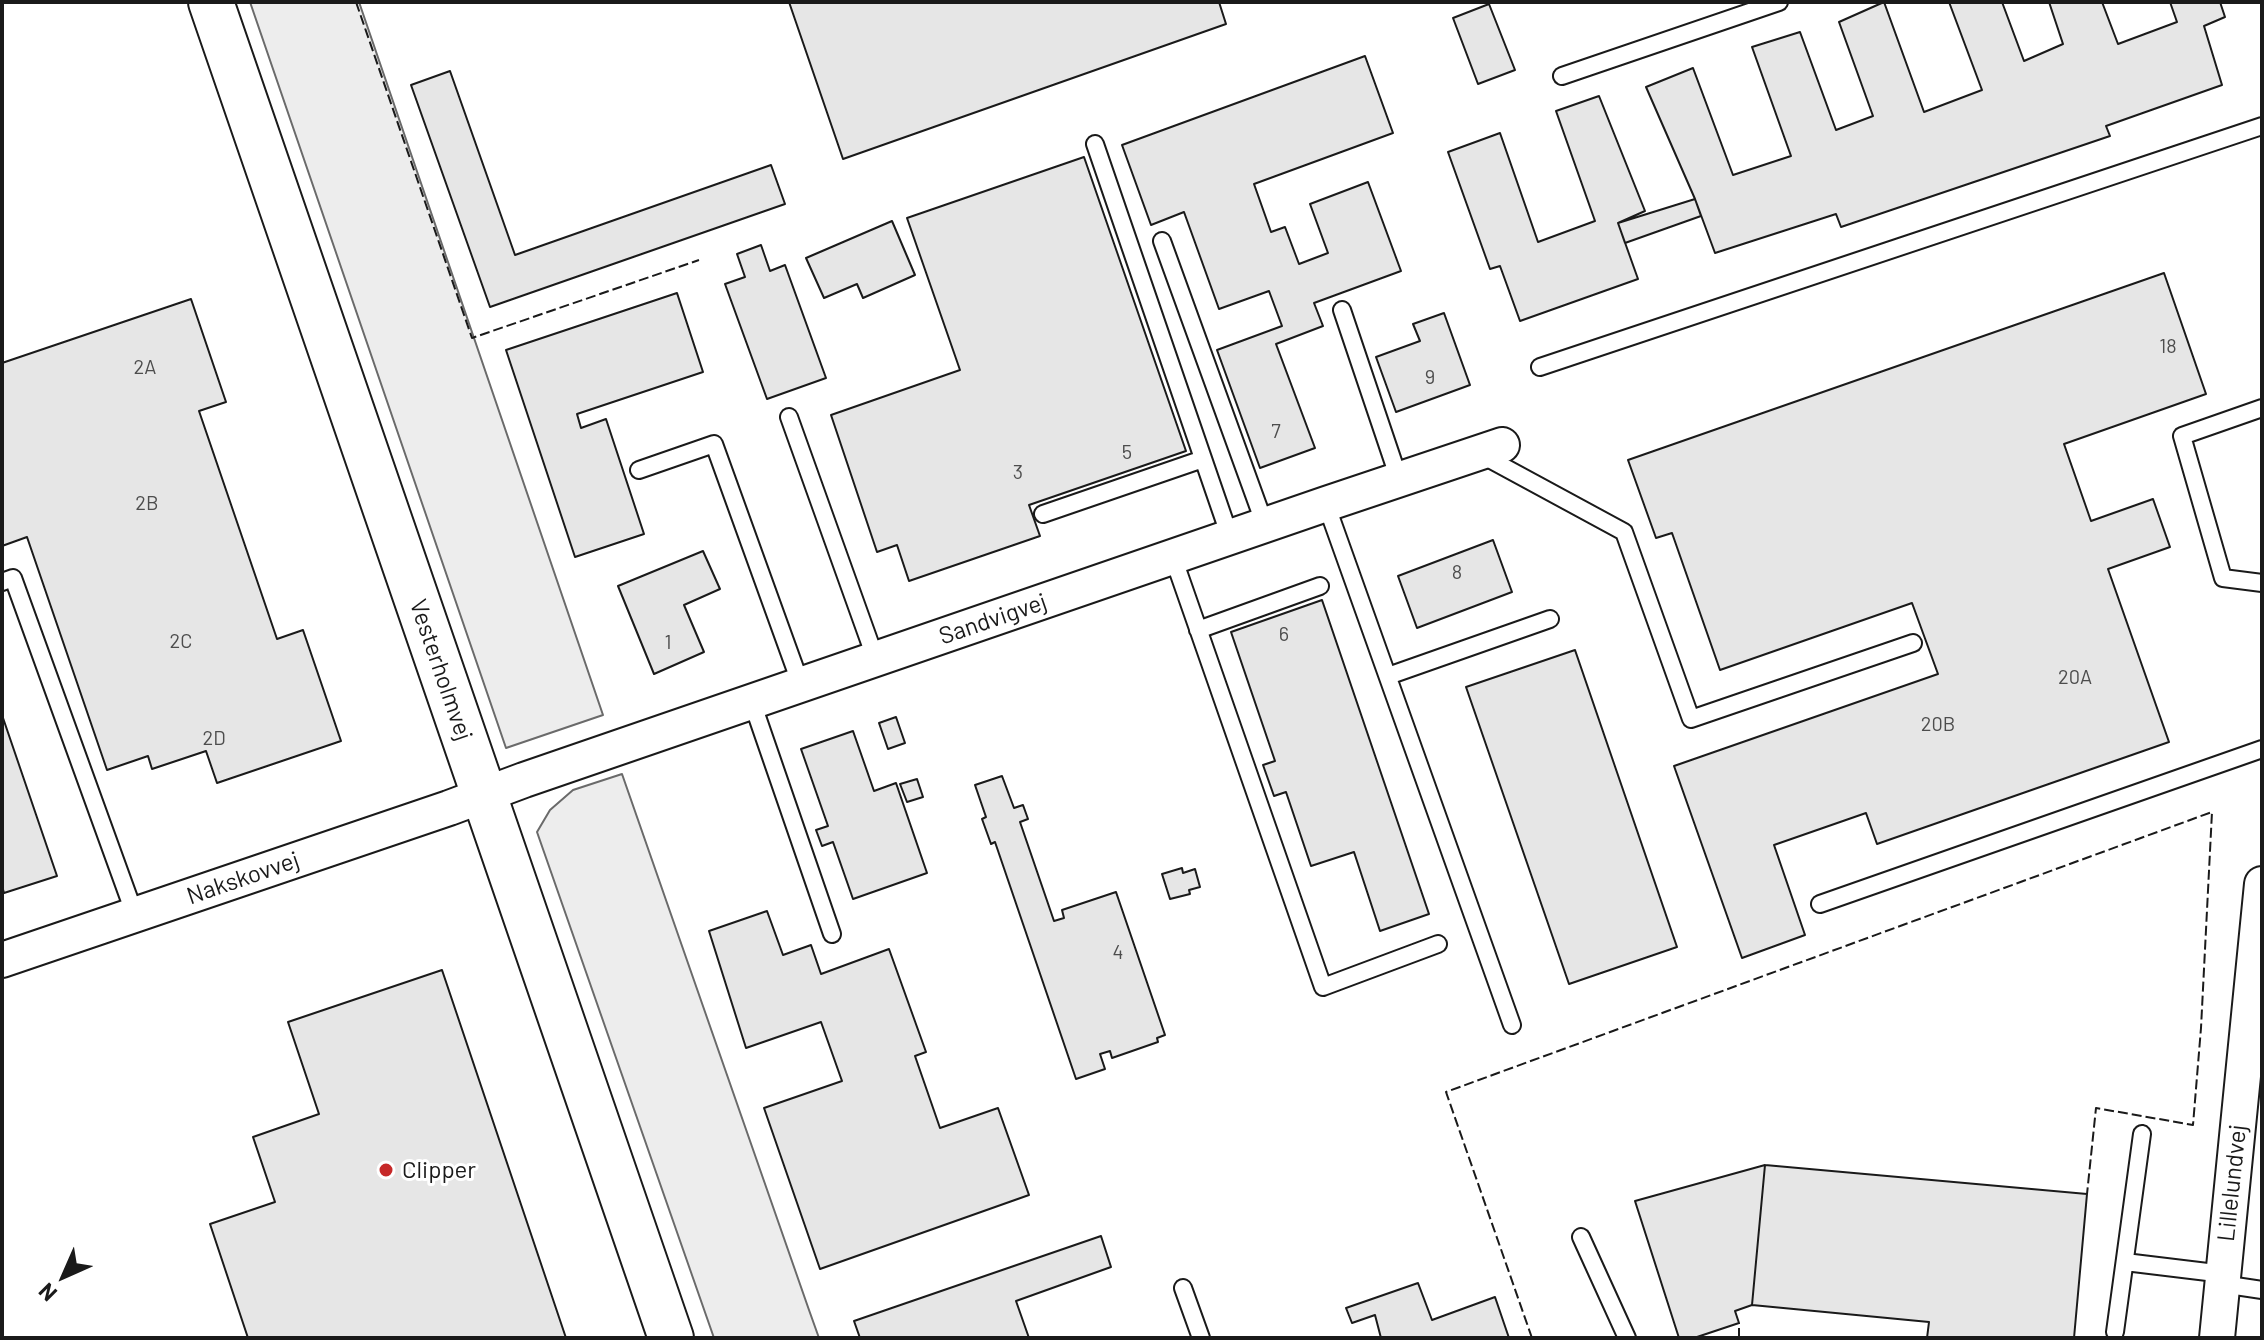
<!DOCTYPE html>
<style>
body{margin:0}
#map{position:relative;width:2264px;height:1340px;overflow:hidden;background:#fff;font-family:Barlow,sans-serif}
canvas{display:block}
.frame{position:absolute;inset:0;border:4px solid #1a1a1a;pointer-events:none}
.north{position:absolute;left:24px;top:1236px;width:80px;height:80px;-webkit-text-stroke:6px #fff;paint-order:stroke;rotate:225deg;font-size:22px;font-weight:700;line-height:32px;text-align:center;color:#1a1a1a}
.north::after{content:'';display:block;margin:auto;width:28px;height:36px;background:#1a1a1a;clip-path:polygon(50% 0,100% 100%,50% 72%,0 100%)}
</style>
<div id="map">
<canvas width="2264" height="1340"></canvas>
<div class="frame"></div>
<div class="north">N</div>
</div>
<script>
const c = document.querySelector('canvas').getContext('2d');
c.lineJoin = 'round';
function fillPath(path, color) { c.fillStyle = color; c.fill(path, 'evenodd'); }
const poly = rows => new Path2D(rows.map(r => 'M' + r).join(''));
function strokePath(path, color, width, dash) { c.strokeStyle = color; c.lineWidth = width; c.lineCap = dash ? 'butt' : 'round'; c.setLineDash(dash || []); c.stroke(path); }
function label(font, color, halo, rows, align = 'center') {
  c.font = font + ' Barlow,sans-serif'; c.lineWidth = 6; c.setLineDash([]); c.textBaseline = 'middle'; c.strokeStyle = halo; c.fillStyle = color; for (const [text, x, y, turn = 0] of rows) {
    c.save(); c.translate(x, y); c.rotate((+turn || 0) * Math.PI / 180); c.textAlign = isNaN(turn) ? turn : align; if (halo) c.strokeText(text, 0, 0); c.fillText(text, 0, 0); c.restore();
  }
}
const green = poly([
 [250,2,359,2,603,715,506,748,250,2],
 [622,774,809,1310,819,1338,714,1338,537,832,550,810,573,790,622,774]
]);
const building = poly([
 [789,2,1219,2,1226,24,843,159,789,2],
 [1884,2,1924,112,1982,90,1949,2,2002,2,2024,61,2063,44,2049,2,2102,2,2118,44,2177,22,2170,2,2220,2,2225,17,2204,26,2222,85,2106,126,2110,136,1841,227,1836,214,1715,253,1695,199,1646,87,1693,68,1733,175,1791,156,1752,47,1800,32,1836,130,1873,116,1839,22,1884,2],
 [1489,4,1515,70,1478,84,1453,18,1489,4],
 [1365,56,1393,133,1254,184,1271,232,1285,227,1299,264,1328,253,1310,204,1368,182,1401,271,1314,303,1323,326,1276,344,1315,448,1260,468,1217,350,1282,326,1269,291,1219,309,1184,212,1151,225,1122,145,1365,56],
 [450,71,515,255,771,165,785,204,490,307,411,85,450,71],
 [1599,96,1645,211,1618,223,1638,279,1520,321,1500,266,1490,269,1448,152,1500,133,1538,242,1595,221,1556,111,1599,96],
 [1084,157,1186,451,1029,505,1040,536,909,581,897,545,877,552,831,415,960,370,907,218,1084,157],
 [1695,199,1701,216,1625,243,1618,223,1695,199],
 [892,221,915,275,863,298,857,284,824,298,806,258,892,221],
 [761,245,770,271,785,265,826,378,767,399,725,284,745,277,737,254,761,245],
 [2164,273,2206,394,2064,444,2091,521,2153,499,2170,547,2108,569,2169,742,1877,844,1866,813,1774,845,1805,935,1742,958,1674,766,1938,674,1912,603,1720,670,1672,533,1656,538,1628,460,2164,273],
 [677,293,703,372,577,414,581,428,606,419,644,534,575,557,506,350,677,293],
 [191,299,226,402,199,411,277,639,303,630,341,741,217,783,206,751,152,769,148,756,107,770,27,537,2,546,2,363,191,299],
 [1444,313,1470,385,1396,412,1376,357,1420,341,1413,324,1444,313],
 [1493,540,1512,592,1417,628,1398,576,1493,540],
 [703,551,720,589,684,605,704,652,654,674,618,586,703,551],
 [1322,600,1429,914,1380,931,1354,852,1311,866,1286,792,1274,796,1263,765,1275,761,1231,632,1322,600],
 [1575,650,1677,947,1569,984,1466,687,1575,650],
 [2,715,57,876,4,893,2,886,2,715],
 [896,717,905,743,888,749,879,723,896,717],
 [853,731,874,791,896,783,927,873,853,899,833,842,822,846,816,830,828,826,801,749,853,731],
 [1002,776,1014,808,1023,805,1028,819,1020,822,1054,921,1064,918,1062,910,1116,892,1165,1035,1157,1038,1158,1042,1112,1058,1110,1051,1100,1054,1105,1069,1076,1079,995,842,991,844,982,819,986,817,975,785,1002,776],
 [917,779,923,797,907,802,900,784,917,779],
 [1182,868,1183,873,1195,869,1200,887,1189,890,1190,894,1170,899,1162,874,1182,868],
 [767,911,783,955,811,945,821,974,889,949,926,1052,915,1056,940,1128,998,1108,1029,1195,820,1269,764,1108,842,1081,821,1022,746,1048,709,931,767,911],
 [442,970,566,1338,248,1338,210,1224,275,1202,253,1137,319,1114,288,1022,442,970],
 [1765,1165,2087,1194,2074,1338,1927,1338,1929,1322,1752,1305,1765,1165],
 [1765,1165,1752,1305,1735,1311,1739,1323,1694,1338,1679,1338,1635,1201,1765,1165],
 [1101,1236,1111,1267,1016,1301,1029,1338,860,1338,854,1321,1101,1236],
 [1418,1283,1432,1320,1495,1297,1509,1338,1381,1338,1375,1315,1352,1323,1346,1308,1418,1283]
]);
const lane = poly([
 [1562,76,1779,2],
 [1095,144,1230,537],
 [1162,241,1265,525],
 [1342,310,1399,479],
 [1540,367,2262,126],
 [2262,408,2182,436,2223,578,2262,583],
 [789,417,876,660],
 [1480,454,1624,532,1691,719,1913,643],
 [639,470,714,444,801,685],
 [1326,504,1512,1025],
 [1043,514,1203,459],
 [1173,557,1323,987,1438,944],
 [2,582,13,578,135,915],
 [1198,630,1320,586],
 [1388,676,1550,619],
 [752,702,832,934],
 [1820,904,2262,749],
 [1581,1237,1627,1338],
 [2125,1262,2224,1274],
 [2222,1284,2262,1290],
 [1183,1288,1201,1338],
 [2115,1332,2142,1134]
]);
const street = poly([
 [2,960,449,808,524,780,1326,504,1502,445],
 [2217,1338,2262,884]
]);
const secondary = poly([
 [211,2,671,1338]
]);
const fence = poly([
 [356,2,472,338,699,260],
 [1532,1338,1446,1092,2212,812,2201,1028,2193,1125,2096,1108,2087,1194],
 [1739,1338,1739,1323]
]);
const markers = [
 [386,1170,8,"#c62828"]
];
const numberNames = [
 ["18",2168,346],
 ["2A",145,367],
 ["9",1430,377],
 ["7",1276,431],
 ["5",1127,452],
 ["3",1018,472],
 ["2B",147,503],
 ["8",1457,572],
 ["6",1284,634],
 ["2C",181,641],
 ["1",668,642],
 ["20A",2075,677],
 ["20B",1938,724],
 ["2D",214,738],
 ["4",1118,952]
];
const streetNames = [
 ["Sandvigvej",993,619,-19],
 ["Vesterholmvej",441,670,71],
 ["Nakskovvej",243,878,-19],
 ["Lillelundvej",2232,1183,-84]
];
const poiNames = [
 ["Clipper",402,1170]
];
fillPath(green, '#ededed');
strokePath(green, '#6a6a6a', 2);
fillPath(building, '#e6e6e6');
strokePath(building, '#1a1a1a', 2);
strokePath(lane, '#1a1a1a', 20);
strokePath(street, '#1a1a1a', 38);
strokePath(secondary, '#1a1a1a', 48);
strokePath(lane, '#fff', 16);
strokePath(street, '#fff', 34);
strokePath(secondary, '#fff', 44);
strokePath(fence, '#1a1a1a', 2, [10, 4]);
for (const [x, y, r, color] of markers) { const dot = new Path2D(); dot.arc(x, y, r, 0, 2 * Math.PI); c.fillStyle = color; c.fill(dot); strokePath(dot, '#fff', 3); }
label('20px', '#4d4d4d', null, numberNames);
label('24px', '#1a1a1a', '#fff', streetNames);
label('24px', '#1a1a1a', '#fff', poiNames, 'left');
</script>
